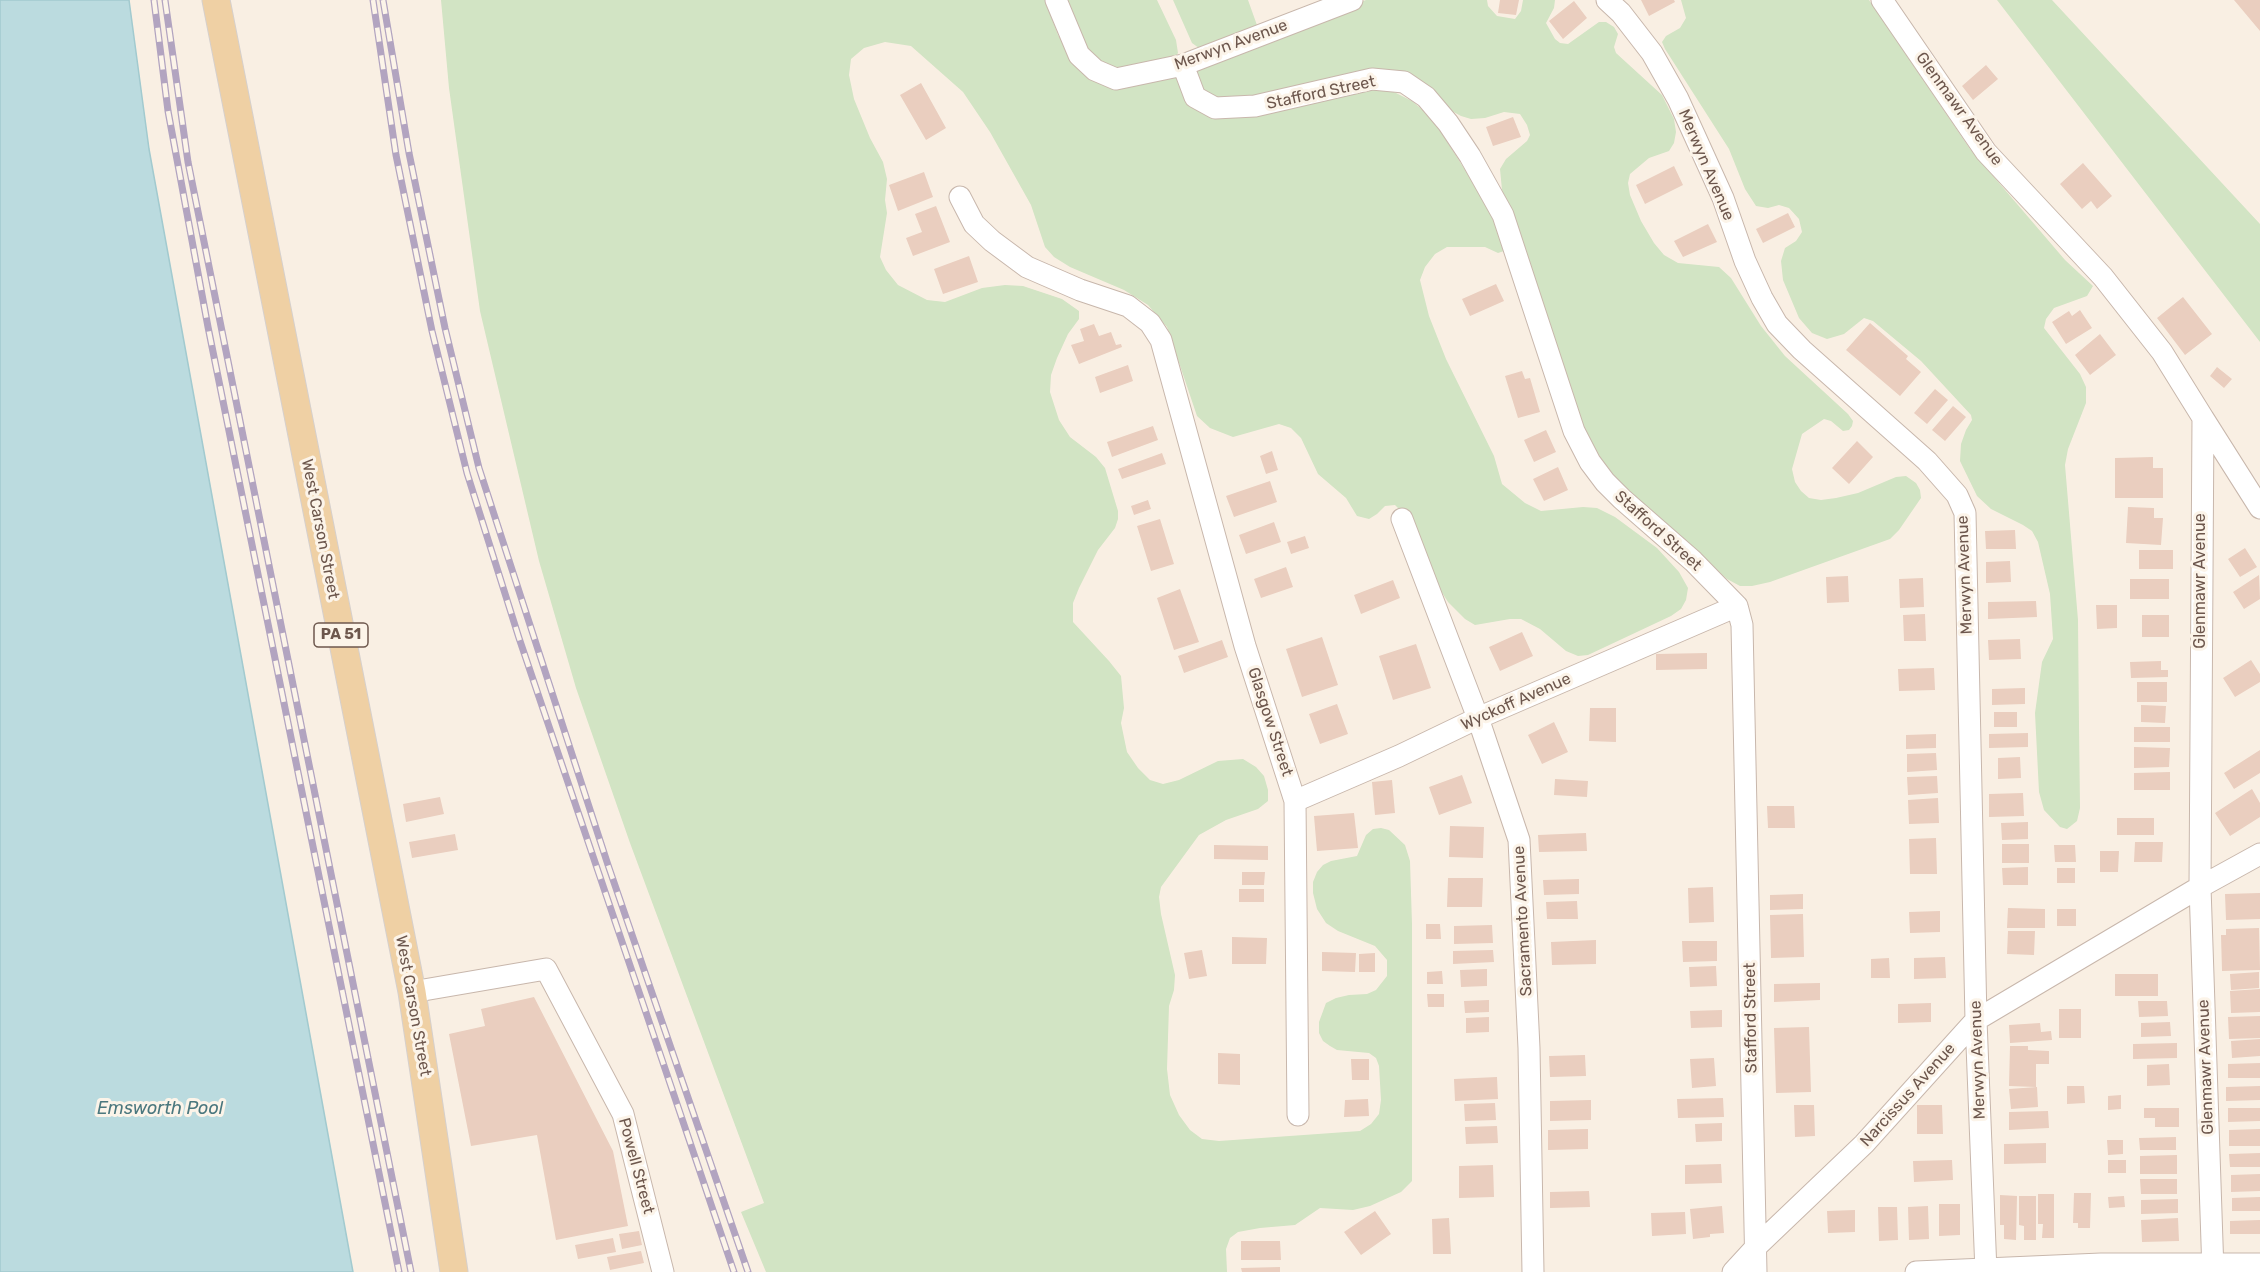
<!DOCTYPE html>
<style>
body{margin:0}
canvas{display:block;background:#f9efe3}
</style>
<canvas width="2260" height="1272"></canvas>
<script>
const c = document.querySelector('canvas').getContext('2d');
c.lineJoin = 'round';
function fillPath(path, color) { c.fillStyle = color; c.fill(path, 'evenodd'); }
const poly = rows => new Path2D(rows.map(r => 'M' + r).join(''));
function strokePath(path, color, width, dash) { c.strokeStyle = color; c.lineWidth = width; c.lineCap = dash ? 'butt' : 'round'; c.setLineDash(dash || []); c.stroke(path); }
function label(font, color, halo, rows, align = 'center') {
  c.font = font + ' Rubik,sans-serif'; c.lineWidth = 6; c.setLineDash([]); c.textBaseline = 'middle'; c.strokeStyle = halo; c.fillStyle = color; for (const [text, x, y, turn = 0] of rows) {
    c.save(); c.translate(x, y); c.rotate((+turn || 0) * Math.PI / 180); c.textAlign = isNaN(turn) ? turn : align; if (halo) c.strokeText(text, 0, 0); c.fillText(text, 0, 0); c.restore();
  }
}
const green = poly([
 [441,0,1045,0,1058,35,1074,64,1090,77,1180,73,1190,100,1372,88,1392,91,1412,101,1432,118,1481,195,1508,244,1507,250,1498,253,1485,247,1447,247,1435,254,1425,267,1420,280,1429,316,1446,359,1494,456,1502,484,1525,503,1541,511,1583,507,1597,508,1615,517,1657,548,1679,572,1688,588,1686,600,1681,609,1671,616,1588,655,1578,656,1566,651,1540,629,1521,619,1510,619,1475,625,1465,619,1448,602,1429,572,1403,513,1395,505,1385,506,1377,514,1369,519,1357,516,1346,498,1318,474,1301,438,1291,428,1279,424,1233,437,1210,428,1197,416,1167,327,1148,305,1124,290,1070,267,1054,257,1045,247,1031,205,990,132,963,92,911,46,885,42,864,48,851,59,849,75,854,99,870,138,883,162,887,179,885,200,887,213,880,257,886,270,898,285,927,300,945,302,982,288,1005,285,1023,286,1062,299,1079,311,1079,319,1068,334,1057,358,1051,375,1050,392,1059,420,1070,437,1096,457,1105,468,1118,511,1118,519,1115,528,1098,550,1079,588,1073,603,1073,622,1109,661,1121,676,1124,708,1121,723,1127,752,1138,768,1150,780,1163,784,1179,780,1218,761,1243,759,1256,767,1264,776,1268,790,1268,801,1258,809,1226,820,1199,835,1161,887,1159,897,1161,914,1175,975,1174,990,1169,1006,1167,1069,1170,1095,1179,1115,1190,1130,1202,1139,1219,1141,1360,1131,1371,1124,1379,1114,1381,1100,1379,1066,1376,1058,1369,1053,1337,1050,1330,1046,1323,1041,1319,1033,1319,1022,1326,1003,1336,998,1349,995,1367,994,1376,990,1387,976,1387,960,1375,946,1338,931,1326,923,1317,909,1313,893,1313,882,1317,872,1323,865,1331,861,1357,856,1366,835,1373,829,1381,828,1389,830,1405,845,1410,861,1412,924,1412,1181,1401,1192,1370,1206,1353,1210,1320,1208,1295,1225,1260,1228,1238,1232,1230,1238,1226,1249,1227,1272,766,1272,741,1212,764,1203,630,843,576,688,539,561,480,311,449,88],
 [1064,0,1157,0,1176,40,1178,53,1174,59,1132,71,1107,68,1085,47],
 [1173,0,1248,0,1258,28,1203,51,1192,43],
 [1366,0,1487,0,1488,6,1497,16,1515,19,1521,11,1523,0,1555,0,1554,8,1546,23,1555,39,1560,43,1568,44,1599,22,1606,22,1614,27,1618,34,1614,47,1616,53,1662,95,1674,119,1676,132,1674,143,1669,151,1649,158,1630,174,1628,183,1630,195,1641,221,1654,243,1664,255,1678,263,1719,267,1731,278,1761,326,1785,356,1848,414,1853,421,1852,426,1849,430,1843,431,1831,421,1824,419,1802,434,1792,469,1795,482,1801,491,1809,498,1821,500,1836,498,1858,493,1896,477,1906,476,1916,483,1920,490,1921,498,1899,530,1890,539,1770,582,1752,586,1740,586,1727,579,1622,487,1598,460,1582,430,1540,293,1502,190,1500,169,1506,159,1527,141,1530,135,1527,125,1520,114,1504,112,1485,118,1471,119,1461,116,1448,109,1407,77,1254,102,1203,96,1190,68],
 [1681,0,1869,0,1970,149,2065,260,2093,286,2087,296,2054,308,2046,319,2044,328,2080,374,2086,387,2086,403,2068,449,2065,465,2078,620,2079,725,2080,808,2077,821,2067,829,2060,827,2044,810,2039,792,2035,713,2042,662,2053,639,2050,594,2038,542,2032,531,2023,525,1991,509,1977,496,1960,461,1961,444,1966,430,1972,420,1971,415,1921,361,1873,321,1864,318,1844,334,1827,339,1812,333,1799,318,1783,280,1781,261,1785,248,1796,241,1802,232,1799,219,1789,208,1779,205,1768,208,1756,206,1745,189,1729,149,1665,49,1662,42,1666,36,1680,28,1686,18],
 [1997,0,2052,0,2260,224,2260,342]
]);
const water = poly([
 [0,0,129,0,149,149,353,1272,0,1272,0,0]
]);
const building = poly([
 [1500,0,1519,0,1516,15,1498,13],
 [1641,0,1674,0,1675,2,1649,16],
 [2234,0,2260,0,2260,31],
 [1574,1,1587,18,1563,39,1549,21],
 [1986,65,1998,79,1973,100,1962,86],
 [921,83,946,128,926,140,900,95],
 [1513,117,1521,137,1493,146,1486,127],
 [2083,163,2112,196,2097,209,2091,201,2082,209,2060,184],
 [1674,166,1683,185,1645,204,1636,185],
 [924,172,933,197,898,211,889,185],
 [936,206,950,242,913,256,906,238,922,232,915,214],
 [1788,213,1795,227,1763,243,1756,229],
 [1708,224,1717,242,1683,257,1674,241],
 [969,256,978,282,943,294,934,269],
 [1496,284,1504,301,1470,316,1462,299],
 [2183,297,2212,334,2185,355,2157,318],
 [2080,310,2092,328,2066,344,2052,322,2069,311,2072,316],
 [1870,323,1908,356,1906,359,1921,372,1900,396,1846,350],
 [1094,324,1099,336,1111,332,1116,345,1121,344,1122,347,1079,364,1071,345,1084,341,1080,329],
 [2100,334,2116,355,2090,375,2075,355],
 [1128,365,1133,381,1100,393,1095,377],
 [2217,367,2232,379,2224,388,2210,376],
 [1522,371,1525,379,1530,378,1540,412,1518,418,1505,376],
 [1935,389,1948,400,1927,424,1914,413],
 [1953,406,1966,417,1945,441,1932,430],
 [1153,426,1158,440,1112,457,1107,442],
 [1546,430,1556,452,1534,462,1524,440],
 [1857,441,1873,457,1849,484,1832,468],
 [1272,451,1278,470,1266,474,1260,456],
 [1162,453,1166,464,1122,479,1118,469],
 [2153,457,2153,468,2163,468,2163,498,2115,498,2115,458],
 [1558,467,1568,490,1544,501,1533,479],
 [1270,481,1277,502,1234,517,1226,496],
 [1148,500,1151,509,1134,515,1131,506],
 [2128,507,2154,508,2154,518,2163,518,2161,545,2126,543],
 [1160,519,1174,564,1151,571,1137,526],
 [1274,522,1281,542,1246,554,1239,535],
 [2015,530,2016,549,1986,549,1985,531],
 [1305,536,1309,548,1291,554,1287,542],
 [2245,548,2257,567,2240,577,2228,559],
 [2139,550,2173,550,2173,569,2139,569],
 [2010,561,2011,582,1986,583,1986,562],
 [1286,567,1293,587,1261,598,1254,579],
 [2259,575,2260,599,2244,609,2233,592],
 [1848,576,1849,602,1827,603,1826,577],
 [1923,578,1924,607,1900,608,1899,579],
 [2130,579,2169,579,2169,599,2130,599],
 [1393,580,1400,598,1361,614,1354,595],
 [1180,589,1199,642,1174,650,1157,598],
 [2036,601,2037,617,1988,619,1988,602],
 [2096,605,2117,605,2117,628,2097,629],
 [1925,614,1926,641,1904,641,1903,615],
 [2142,615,2169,615,2169,637,2142,637],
 [1522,632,1533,656,1500,671,1489,647],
 [1322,637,1338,685,1302,697,1286,649],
 [2020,639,2021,659,1989,660,1988,640],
 [1222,640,1228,657,1184,673,1178,656],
 [1416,644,1431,688,1393,700,1379,656],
 [1707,653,1707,669,1656,670,1656,654],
 [2251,660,2260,674,2260,682,2235,697,2223,678],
 [2161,661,2161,670,2168,670,2168,677,2131,678,2130,662],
 [1934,668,1935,690,1899,691,1898,669],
 [2137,682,2167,682,2167,702,2137,702],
 [2025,688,2025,704,1992,705,1992,689],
 [1337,704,1348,734,1320,744,1309,714],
 [2141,705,2166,706,2165,723,2141,722],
 [1590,708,1616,708,1616,742,1589,741],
 [1994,712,2017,712,2017,727,1994,727],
 [1554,722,1568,752,1542,764,1528,735],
 [2134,727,2170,727,2170,742,2134,742],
 [2028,733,2028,747,1989,748,1989,734],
 [1936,734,1936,748,1906,749,1906,735],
 [2134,747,2170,748,2169,767,2134,768],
 [2260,750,2260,773,2234,789,2224,773],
 [1936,753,1937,770,1907,772,1907,754],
 [2020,757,2021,778,1998,779,1998,758],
 [2170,772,2170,790,2134,790,2134,773],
 [1462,775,1472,803,1439,815,1429,787],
 [1937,776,1938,793,1908,795,1907,777],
 [1555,779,1588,781,1587,797,1554,795],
 [1392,780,1395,813,1375,815,1372,782],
 [2252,789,2260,803,2260,817,2230,836,2215,813],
 [2023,793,2024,816,1989,817,1989,794],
 [440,797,444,814,406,822,403,804],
 [1938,798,1939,823,1909,824,1908,800],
 [1767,806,1794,806,1795,828,1768,828],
 [1354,813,1358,848,1317,851,1314,816],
 [2117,818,2154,818,2154,835,2117,835],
 [2028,822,2028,839,2002,840,2001,823],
 [1450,826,1484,827,1483,858,1449,857],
 [1586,833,1587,851,1539,852,1538,835],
 [455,834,458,850,412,858,409,842],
 [1936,838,1937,874,1910,874,1909,839],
 [2135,842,2163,842,2162,862,2134,862],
 [2002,844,2029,844,2029,863,2002,863],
 [1214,845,1268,846,1268,860,1214,859],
 [2054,845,2075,845,2076,862,2055,862],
 [2100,851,2119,851,2118,872,2100,872],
 [2028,867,2028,885,2003,885,2002,868],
 [2057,868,2075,868,2075,883,2057,883],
 [1242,872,1265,872,1264,885,1242,885],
 [1448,878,1483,878,1482,907,1447,907],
 [1579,879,1579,894,1544,895,1543,880],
 [1713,887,1714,922,1689,923,1688,888],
 [1239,889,1264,889,1264,902,1239,902],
 [2260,893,2260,919,2226,920,2225,894],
 [1803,894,1803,909,1770,910,1770,895],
 [1577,901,1578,919,1547,919,1546,902],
 [2008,908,2045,909,2045,928,2007,928],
 [2057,909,2076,909,2076,926,2057,926],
 [1940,911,1940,932,1910,933,1909,912],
 [1803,914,1804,957,1771,958,1770,915],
 [1426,924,1440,924,1441,939,1426,939],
 [1492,925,1493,943,1454,944,1454,926],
 [2259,928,2260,970,2222,971,2221,935,2226,935,2226,929],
 [2008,931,2035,931,2034,955,2007,954],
 [1232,937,1267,938,1266,964,1232,964],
 [1596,940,1596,964,1552,965,1551,942],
 [1682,941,1717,941,1717,961,1683,962],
 [1202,950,1207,976,1189,979,1184,953],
 [1493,950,1494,962,1453,964,1453,951],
 [1322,952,1356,953,1355,972,1322,971],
 [1375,953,1375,972,1359,972,1359,954],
 [1945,957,1946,978,1914,979,1914,958],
 [1889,958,1890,978,1871,978,1871,959],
 [1716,966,1717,986,1690,987,1689,967],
 [1487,969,1487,986,1461,987,1460,970],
 [1442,971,1443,984,1427,984,1427,972],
 [2259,972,2259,988,2231,990,2230,974],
 [2115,974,2158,974,2158,996,2115,996],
 [1820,983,1820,1000,1774,1002,1774,984],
 [2260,989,2260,1012,2231,1013,2230,991],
 [1427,994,1444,994,1444,1007,1428,1007],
 [534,997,613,1151,628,1226,556,1240,537,1135,471,1146,449,1034,485,1026,481,1009],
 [1489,1000,1489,1012,1465,1013,1464,1001],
 [2138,1001,2167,1001,2168,1016,2139,1017],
 [1931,1003,1931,1022,1898,1023,1898,1004],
 [2059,1009,2081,1009,2081,1038,2059,1038],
 [1722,1010,1722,1027,1691,1028,1690,1011],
 [2260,1016,2260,1038,2229,1039,2228,1017],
 [1489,1017,1489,1032,1466,1033,1466,1018],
 [2170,1022,2171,1036,2141,1037,2141,1023],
 [2040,1023,2041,1032,2051,1031,2052,1040,2010,1043,2009,1025],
 [1809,1027,1811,1092,1776,1093,1774,1028],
 [2260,1039,2260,1056,2232,1058,2231,1041],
 [2177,1043,2177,1058,2133,1059,2133,1044],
 [2010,1046,2028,1046,2028,1050,2049,1051,2049,1064,2036,1064,2036,1087,2009,1086],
 [1218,1053,1240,1054,1240,1085,1218,1084],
 [1585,1055,1586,1076,1550,1077,1549,1056],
 [1714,1058,1716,1086,1692,1088,1690,1059],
 [1351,1059,1369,1059,1369,1080,1352,1080],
 [2260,1063,2260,1078,2228,1078,2228,1064],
 [2169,1064,2170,1085,2147,1086,2147,1065],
 [1497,1077,1498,1099,1455,1101,1454,1079],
 [2067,1086,2084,1086,2085,1103,2067,1104],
 [2260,1086,2260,1100,2226,1101,2226,1087],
 [2037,1087,2038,1107,2011,1109,2009,1089],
 [2121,1095,2121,1109,2108,1110,2108,1096],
 [1723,1098,1724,1117,1678,1118,1677,1099],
 [1368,1099,1369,1116,1344,1117,1345,1100],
 [1591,1100,1591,1120,1550,1121,1550,1101],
 [1495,1103,1496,1120,1465,1121,1464,1104],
 [1794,1105,1814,1105,1815,1136,1795,1137],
 [1917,1105,1942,1105,1943,1134,1917,1134],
 [2144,1108,2179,1108,2179,1127,2155,1127,2155,1118,2144,1118],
 [2228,1108,2260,1108,2260,1121,2228,1122],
 [2048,1111,2049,1128,2009,1130,2009,1112],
 [1722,1123,1722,1141,1696,1142,1695,1124],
 [1497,1126,1498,1143,1466,1144,1465,1127],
 [1588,1129,1588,1149,1548,1150,1548,1130],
 [2260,1129,2260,1146,2229,1146,2229,1130],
 [2176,1137,2176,1150,2140,1150,2139,1138],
 [2107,1140,2123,1140,2123,1154,2108,1155],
 [2046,1143,2046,1163,2004,1164,2004,1144],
 [2260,1153,2260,1167,2230,1167,2229,1154],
 [2177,1155,2177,1174,2140,1174,2140,1156],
 [1952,1160,1953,1180,1914,1182,1913,1161],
 [2108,1160,2126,1160,2126,1173,2108,1173],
 [1721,1164,1722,1183,1685,1184,1685,1165],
 [1493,1165,1494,1197,1459,1198,1459,1166],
 [2260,1174,2260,1191,2231,1192,2231,1175],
 [2140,1179,2177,1179,2177,1194,2141,1194],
 [1589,1191,1590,1207,1550,1208,1550,1192],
 [2074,1193,2091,1193,2090,1228,2078,1228,2078,1223,2073,1223],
 [2038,1194,2054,1194,2054,1238,2042,1238,2043,1224,2038,1224],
 [2000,1195,2017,1196,2016,1240,2004,1239,2004,1225,2000,1225],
 [2019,1196,2036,1196,2036,1240,2024,1240,2024,1226,2019,1225],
 [2124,1196,2125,1207,2109,1208,2108,1197],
 [2260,1197,2260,1211,2232,1211,2232,1198],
 [2178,1199,2178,1213,2141,1214,2141,1200],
 [1939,1204,1960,1204,1960,1235,1939,1236],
 [1722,1206,1724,1233,1710,1234,1710,1237,1693,1239,1690,1209],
 [1928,1206,1929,1239,1909,1240,1908,1207],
 [1878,1207,1897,1207,1898,1240,1879,1241],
 [1855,1210,1855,1232,1828,1233,1827,1211],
 [1375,1211,1391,1234,1361,1255,1344,1232],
 [1685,1212,1686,1234,1652,1236,1651,1213],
 [1449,1218,1451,1254,1433,1254,1432,1219],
 [2178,1218,2179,1241,2142,1242,2141,1220],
 [2260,1220,2260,1234,2230,1234,2230,1221],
 [639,1231,642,1245,622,1249,619,1234],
 [613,1238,616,1252,578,1259,575,1245],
 [1241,1241,1280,1241,1281,1260,1241,1260],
 [641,1251,644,1263,610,1270,607,1257],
 [1280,1267,1280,1272,1242,1272,1241,1268]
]);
const minor = poly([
 [1056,0,1079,55,1095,70,1116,79,1183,65,1352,0],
 [1607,0,1621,13,1652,53,1678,99,1723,198,1745,261,1762,298,1777,324,1802,350,1927,461,1957,495,1965,513,1976,1020,1986,1272],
 [1882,0,1986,152,2103,277,2162,352,2203,418,2200,887,2213,1272],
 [1183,65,1195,97,1215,108,1255,106,1372,79,1404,82,1426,97,1448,123,1470,156,1503,215,1574,431,1590,462,1605,482,1622,499,1693,561,1737,606,1742,625,1756,1272],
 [960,197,974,224,992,241,1027,267,1080,290,1128,306,1150,323,1161,340,1245,646,1295,801,1298,1115],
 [2203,418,2260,508],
 [1402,519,1478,718,1519,840,1529,1048,1533,1272],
 [1295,801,1399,756,1478,718,1737,606],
 [412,992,546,969,623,1114,663,1272],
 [1733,1272,1756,1247,1864,1144,1976,1020,2200,887,2260,854],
 [1916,1272,2101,1264,2260,1264]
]);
const major = poly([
 [216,0,412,992,454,1272]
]);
const rail = poly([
 [154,0,168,111,208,327,399,1272],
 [165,0,188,162,411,1272],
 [373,0,396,155,432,331,467,473,519,638,734,1272],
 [383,0,409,153,445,328,479,468,608,865,748,1272]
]);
const shields = [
 [341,635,54]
];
const shieldNames = [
 ["PA 51",341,635]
];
const streetNames = [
 ["Merwyn Avenue",1231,45,-20],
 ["Stafford Street",1321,93,-12],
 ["Glenmawr Avenue",1959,109,54],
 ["Merwyn Avenue",1706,165,67],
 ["West Carson Street",320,529,79],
 ["Stafford Street",1658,531,42],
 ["Merwyn Avenue",1965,575,-92],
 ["Glenmawr Avenue",2200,581,-90],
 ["Wyckoff Avenue",1516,702,-24],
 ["Glasgow Street",1270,722,72],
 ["Sacramento Avenue",1523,921,-93],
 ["West Carson Street",413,1006,80],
 ["Stafford Street",1751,1018,-91],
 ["Merwyn Avenue",1978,1060,-92],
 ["Glenmawr Avenue",2206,1067,-92],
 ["Narcissus Avenue",1908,1095,-48],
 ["Powell Street",636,1166,75]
];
const waterNames = [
 ["Emsworth Pool",160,1109]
];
fillPath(green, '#d2e4c4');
fillPath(water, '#bbdbdf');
strokePath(water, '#a2cacf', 1.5);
fillPath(building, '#eacebf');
strokePath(minor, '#c8b7ac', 23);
strokePath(major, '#d6d0cd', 29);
strokePath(minor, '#fff', 21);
strokePath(major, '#efd0a4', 27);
strokePath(rail, '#b2a4c0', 7);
strokePath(rail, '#fcf4e9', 4.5, [14]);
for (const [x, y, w] of shields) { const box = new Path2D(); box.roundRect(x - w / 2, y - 12, w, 24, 4.5); c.fillStyle = '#fcf4e9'; c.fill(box); strokePath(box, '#6d574d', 1.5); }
label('bold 15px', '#6d574d', null, shieldNames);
label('16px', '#6d574d', '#fcf4e9', streetNames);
label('italic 18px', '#4a777e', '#fcf4e9', waterNames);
</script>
